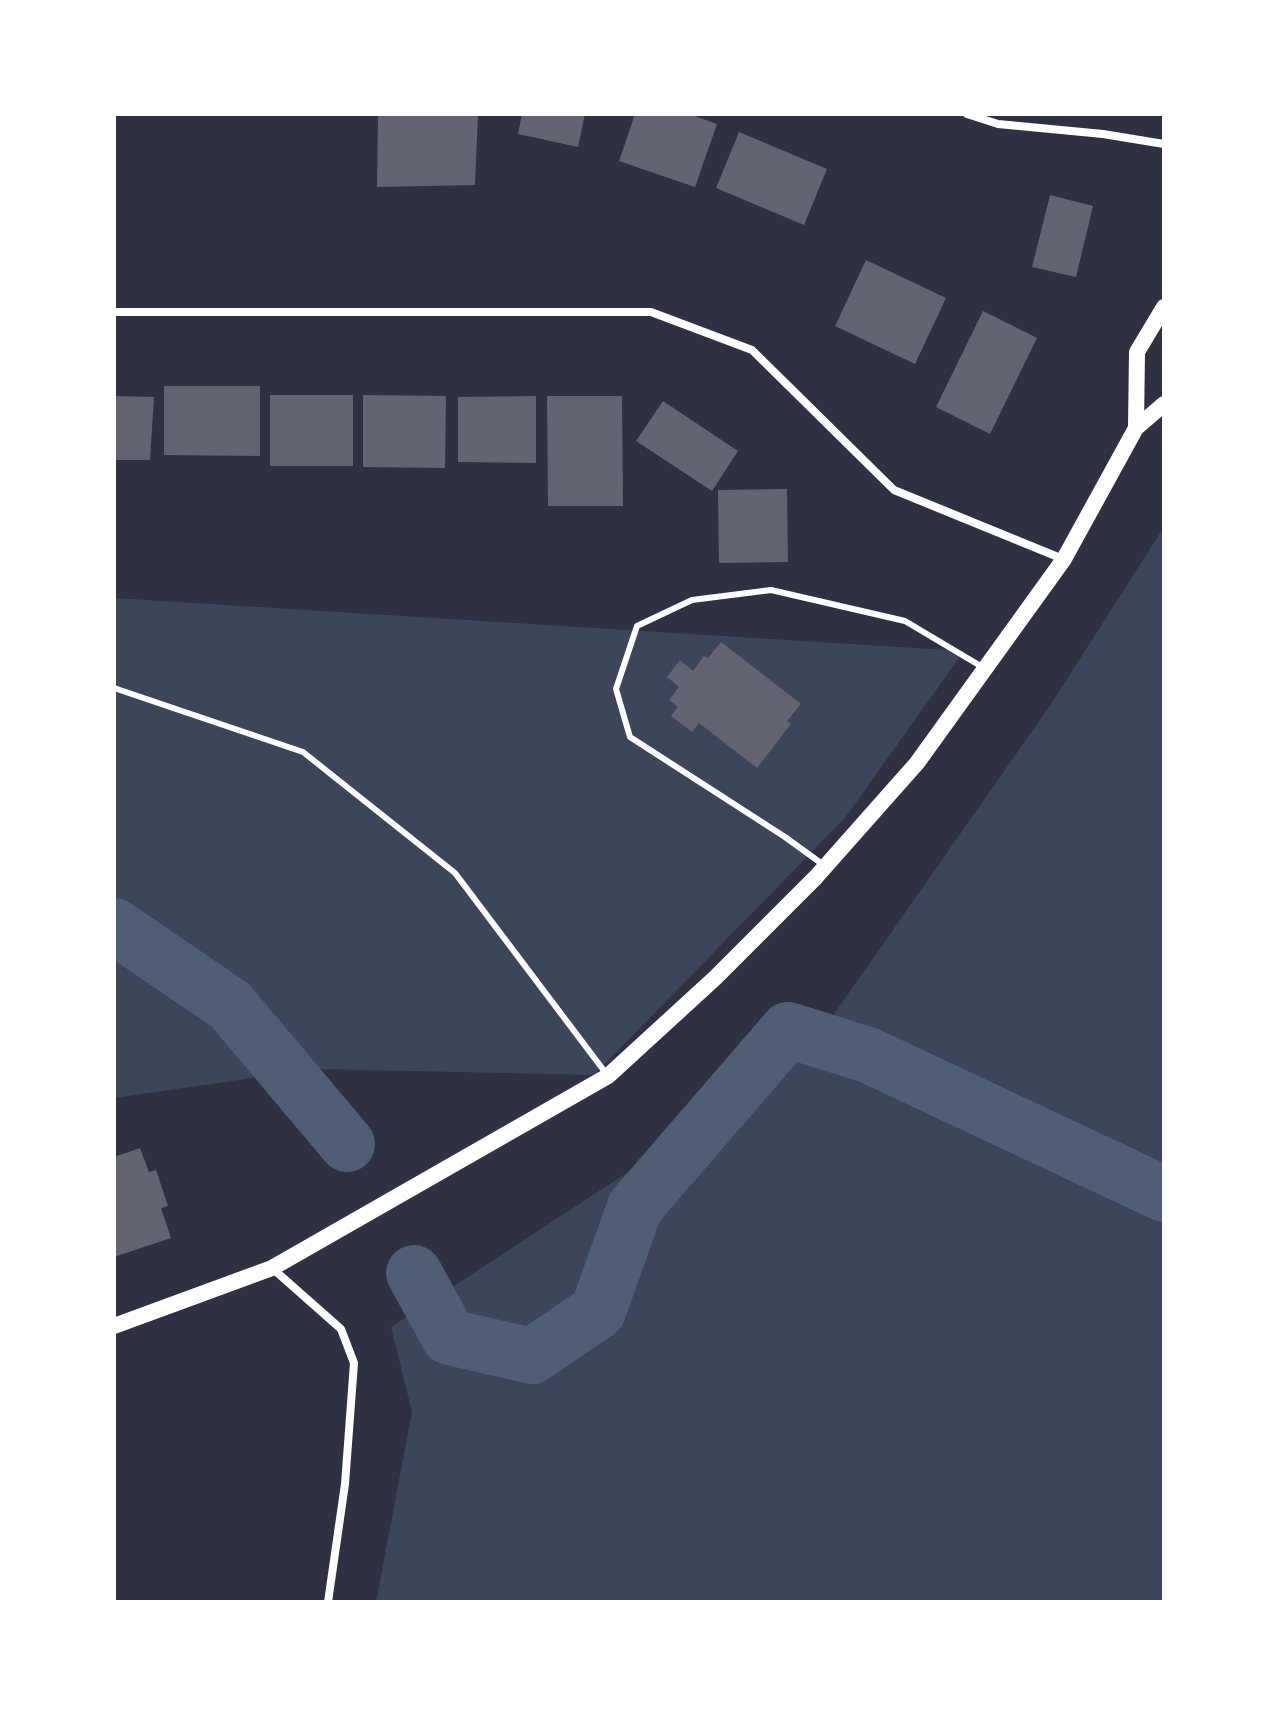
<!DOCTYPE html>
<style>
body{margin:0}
#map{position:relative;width:1278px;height:1716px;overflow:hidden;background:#2d3142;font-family:Montserrat,sans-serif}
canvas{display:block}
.frame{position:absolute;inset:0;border:116px solid #fff;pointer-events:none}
</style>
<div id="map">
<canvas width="1278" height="1716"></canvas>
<div class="frame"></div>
</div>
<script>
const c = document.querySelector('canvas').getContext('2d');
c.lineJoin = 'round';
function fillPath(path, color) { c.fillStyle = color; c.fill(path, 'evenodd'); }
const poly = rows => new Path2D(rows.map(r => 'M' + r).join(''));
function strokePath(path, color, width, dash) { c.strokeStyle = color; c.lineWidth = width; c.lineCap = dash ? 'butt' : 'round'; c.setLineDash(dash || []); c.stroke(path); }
const green = poly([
 [1164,527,1164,1602,376,1602,412,1412,391,1327,804,1057,1051,704],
 [114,598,964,651,845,818,594,1075,316,1069,114,1098]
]);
const river = poly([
 [114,926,230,1005,347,1144],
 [414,1273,449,1337,532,1356,598,1311,635,1207,788,1030,868,1055,1164,1194]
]);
const building = poly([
 [378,114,478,114,475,185,377,187],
 [522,114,585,114,578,147,518,134],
 [635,114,689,114,717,124,695,187,619,161],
 [739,132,827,169,804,225,716,188],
 [1050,195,1093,206,1076,277,1032,267],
 [866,260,946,298,915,364,835,326],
 [983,311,1037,338,990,434,936,407],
 [164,386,260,386,260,456,164,455],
 [270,395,353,395,353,466,270,466],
 [363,395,446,396,445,468,363,467],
 [114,396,154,397,150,460,114,460],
 [536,396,536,463,458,462,458,397],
 [547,396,622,396,623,506,548,506],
 [663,401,738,451,712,491,636,441],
 [787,489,788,562,719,563,718,490],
 [721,642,801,704,787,721,791,724,757,768,699,723,692,732,671,716,678,707,669,700,679,687,667,677,680,660,693,671,704,656,708,658],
 [140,1148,149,1172,156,1170,168,1206,161,1208,171,1238,114,1257,114,1157]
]);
const service = poly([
 [114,688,303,752,455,873,608,1076],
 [825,866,785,837,630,737,616,689,637,626,692,600,771,590,905,621,984,668]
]);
const minor = poly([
 [967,114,998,124,1103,134,1164,144],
 [114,312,651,312,752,350,894,490,1063,559],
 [272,1268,341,1329,354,1363,345,1484,328,1602]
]);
const secondary = poly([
 [1136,428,1137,352,1164,307],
 [114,1326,272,1268,608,1076,715,978,816,877,917,763,1064,559,1136,428,1164,404]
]);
fillPath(green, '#3c4559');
strokePath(river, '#4f5d75', 56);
fillPath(building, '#626471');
strokePath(service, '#fff', 6);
strokePath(minor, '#fff', 8);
strokePath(secondary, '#fff', 16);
</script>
